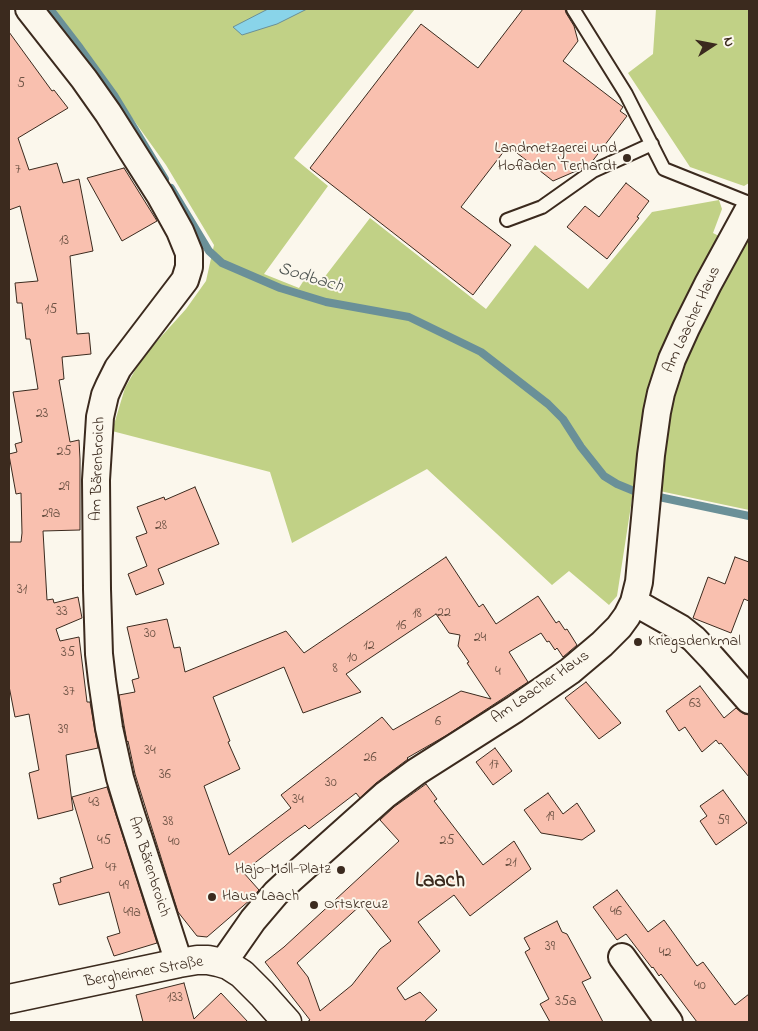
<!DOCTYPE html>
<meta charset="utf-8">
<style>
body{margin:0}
#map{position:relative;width:758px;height:1031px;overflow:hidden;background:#fbf7ec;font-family:"Indie Flower",sans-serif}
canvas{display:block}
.frame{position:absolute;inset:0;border:10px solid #3b2a1e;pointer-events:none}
.north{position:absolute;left:688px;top:20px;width:50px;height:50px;-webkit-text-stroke:4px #fbf7ec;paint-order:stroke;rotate:79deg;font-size:14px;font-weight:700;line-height:20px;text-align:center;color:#3b2a1e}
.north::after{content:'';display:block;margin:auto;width:18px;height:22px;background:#3b2a1e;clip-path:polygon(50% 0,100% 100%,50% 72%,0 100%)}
</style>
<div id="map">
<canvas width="758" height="1031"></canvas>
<div class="frame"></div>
<div class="north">N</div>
</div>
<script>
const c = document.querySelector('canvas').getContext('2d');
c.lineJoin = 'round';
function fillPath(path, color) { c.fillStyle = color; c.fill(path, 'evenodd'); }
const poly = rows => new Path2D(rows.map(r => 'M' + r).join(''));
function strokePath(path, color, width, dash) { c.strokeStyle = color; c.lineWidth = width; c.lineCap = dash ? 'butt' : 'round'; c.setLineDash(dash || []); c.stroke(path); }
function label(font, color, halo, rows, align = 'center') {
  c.font = font + ' "Indie Flower",sans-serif'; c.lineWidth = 4; c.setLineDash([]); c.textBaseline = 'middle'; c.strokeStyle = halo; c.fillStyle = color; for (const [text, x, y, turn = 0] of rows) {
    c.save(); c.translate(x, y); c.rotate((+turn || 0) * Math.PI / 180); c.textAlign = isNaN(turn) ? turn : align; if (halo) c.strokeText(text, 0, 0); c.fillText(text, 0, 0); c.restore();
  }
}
const green = poly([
 [54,9,415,9,294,158,328,186,264,274,299,288,304,280,320,283,370,218,486,309,535,245,588,289,652,212,719,200,722,209,713,233,719,236,655,384,634,486,617,596,609,605,569,571,552,585,427,469,292,543,270,472,112,431,125,388,142,358,186,309,206,281,214,245,166,165],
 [656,9,749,9,749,183,744,186,690,167,628,73,653,54],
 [749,222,749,510,655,490,667,398]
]);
const water = poly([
 [268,9,307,9,277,24,242,35,233,27,268,9]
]);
const stream = poly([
 [50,9,80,48,114,95,165,179],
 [171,188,209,251,222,263,280,288,326,302,409,317,481,352,548,404,563,419,581,447,604,476,617,484,634,491],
 [659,497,749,516]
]);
const building = poly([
 [523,9,565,9,566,13,574,26,578,41,563,61,623,107,620,111,627,116,591,163,583,168,553,181,508,146,461,207,511,245,473,295,310,168,421,24,478,68,523,9],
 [9,32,52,91,54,90,68,108,18,138,29,170,57,163,63,183,79,179,93,251,70,256,77,334,89,333,91,354,62,357,64,379,59,380,70,442,79,440,80,459,80,530,43,531,47,600,53,599,54,603,78,597,82,618,56,629,60,641,79,637,87,702,90,702,98,748,66,755,73,810,38,819,29,773,39,770,29,714,15,717,9,686,9,542,21,542,22,533,21,493,16,494,9,455,9,454,17,452,15,444,22,442,13,392,38,389,30,339,26,339,22,303,17,303,15,283,38,281,20,206,9,210,9,32],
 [124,168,157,221,122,241,87,178,124,168],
 [626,183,649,201,637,217,639,218,607,259,567,227,585,206,599,217,626,183],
 [195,487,219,544,158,569,164,584,136,595,128,574,147,566,136,537,147,533,137,507,164,497,165,500,195,487],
 [446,557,479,607,483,604,496,624,538,596,556,623,559,621,565,630,567,629,577,645,563,657,557,648,555,650,549,641,547,642,541,633,509,652,528,682,447,735,407,758,408,759,376,783,360,798,356,793,309,829,305,825,287,838,243,872,259,890,250,900,207,937,197,936,178,912,135,774,128,741,127,742,124,725,119,695,135,692,132,680,139,678,127,627,167,619,174,648,180,647,185,672,286,631,304,653,446,557],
 [436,614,449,633,460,635,458,646,469,662,467,663,491,699,461,691,393,730,382,717,281,795,291,808,229,855,204,786,240,769,228,742,230,741,213,697,284,667,303,713,361,692,346,674,436,614],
 [735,557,749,562,749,601,744,599,731,633,693,618,708,577,725,584,735,557],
 [586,682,621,723,599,739,565,698,586,682],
 [700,686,724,718,736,708,744,714,749,715,749,777,721,743,719,744,716,740,702,752,685,727,679,731,666,711,700,686],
 [495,748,512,771,493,785,476,762,495,748],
 [426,784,437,799,434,801,483,865,514,841,531,869,470,916,454,895,418,922,440,951,397,988,405,1000,420,992,437,1010,424,1022,307,1022,310,1020,265,962,284,947,399,841,380,820,394,807,426,784],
 [362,904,391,941,380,949,352,985,320,1011,308,977,297,963,362,904],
 [107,787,157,943,114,956,107,937,120,933,109,892,59,905,53,884,61,882,60,878,93,868,72,797,107,787],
 [723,790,747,823,716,845,700,821,707,816,700,806,723,790],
 [548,793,563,814,577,803,595,831,582,840,541,833,524,810,548,793],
 [617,890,648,932,664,920,697,966,703,962,735,1005,749,994,749,1022,697,1022,661,974,659,976,653,967,652,968,626,934,617,940,593,907,617,890],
 [557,921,562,932,567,934,591,978,582,982,603,1022,550,1022,540,1004,549,999,525,952,530,949,524,938,557,921],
 [184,983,194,1019,221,993,248,1022,143,1022,136,995,184,983]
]);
const lane = poly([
 [573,9,626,94,664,169,749,203],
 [507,220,542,207,593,171,652,144]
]);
const street = poly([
 [29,9,84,79,108,113,160,195,180,231,189,253,189,267,185,280,118,368,109,386,105,395,100,417,96,480,97,589,99,654,102,680,109,728,120,778,130,811,179,963],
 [634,602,680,628,694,639,712,658,749,700],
 [622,957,669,1022],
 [223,963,253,920,276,893,291,879,385,795,416,772,515,709,570,671,602,644,619,627,627,616,634,602,639,582,651,455,657,412,661,393,672,359,686,328,708,284,749,209]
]);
const secondary = poly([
 [9,999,179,963,197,960,208,960,218,962,228,965,242,974,262,994,287,1022]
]);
const markers = [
 [627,158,5,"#3b2a1e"],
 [638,642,5,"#3b2a1e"],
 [341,870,5,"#3b2a1e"],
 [212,897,5,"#3b2a1e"],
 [314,905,5,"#3b2a1e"]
];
const numberNames = [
 ["5",21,85],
 ["7",18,171],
 ["13",64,242],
 ["15",51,311],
 ["23",42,415],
 ["25",64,453],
 ["29",64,488],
 ["29a",51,515],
 ["28",161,527],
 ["31",22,591],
 ["33",62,613],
 ["22",444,614],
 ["18",417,615],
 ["16",401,627],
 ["30",150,635],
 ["24",480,639],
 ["12",369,647],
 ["35",68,654],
 ["10",352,659],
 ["8",335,670],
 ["4",498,673],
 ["37",69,693],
 ["63",695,705],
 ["6",438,723],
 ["39",63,731],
 ["34",150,752],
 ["26",370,759],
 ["17",494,766],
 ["36",165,776],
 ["30",331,784],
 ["34",298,801],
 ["43",94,804],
 ["19",550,818],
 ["59",723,822],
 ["38",168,823],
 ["45",104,842],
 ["25",447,842],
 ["40",174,843],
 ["21",511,864],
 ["47",111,869],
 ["49",124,887],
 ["46",616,913],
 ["49a",132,914],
 ["39",550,948],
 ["42",665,954],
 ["40",700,987],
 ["133",175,999],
 ["35a",566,1003]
];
const poiNames = [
 ["Landmetzgerei und",617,149,"right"],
 ["Hofladen Terhardt",617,167,"right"],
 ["Kriegsdenkmal",648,642],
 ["Hajo-Moll-Platz",331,870,"right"],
 ["Haus Laach",222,897],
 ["Ortskreuz",324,905]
];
const streetNames = [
 ["Am Laacher Haus",693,320,-65],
 ["Am Bärenbroich",99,469,-88],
 ["Am Laacher Haus",541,688,-35],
 ["Am Bärenbroich",148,867,72],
 ["Bergheimer Straße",144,973,-10]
];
const waterNames = [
 ["Sodbach",310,279,17]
];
const districtNames = [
 ["Laach",440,883]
];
fillPath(green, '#c1d186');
fillPath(water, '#89d4e9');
strokePath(water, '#6a9098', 1);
strokePath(stream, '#6a9098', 8);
fillPath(building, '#f9c0af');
strokePath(building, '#3b2a1e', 1);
strokePath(lane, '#3b2a1e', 16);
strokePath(street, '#3b2a1e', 30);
strokePath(secondary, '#3b2a1e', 31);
strokePath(lane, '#fbf7ec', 12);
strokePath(street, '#fbf7ec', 26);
strokePath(secondary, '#fbf7ec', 28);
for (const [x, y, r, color] of markers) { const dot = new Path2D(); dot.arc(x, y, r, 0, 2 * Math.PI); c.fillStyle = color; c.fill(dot); strokePath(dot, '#fbf7ec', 2); }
label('14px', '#6a5042', null, numberNames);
label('16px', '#3b2a1e', '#fbf7ec', poiNames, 'left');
label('16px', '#3b2a1e', '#fbf7ec', streetNames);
label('italic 18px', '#4e5451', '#fbf7ec', waterNames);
label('bold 21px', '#3b2a1e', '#fbf7ec', districtNames);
</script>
